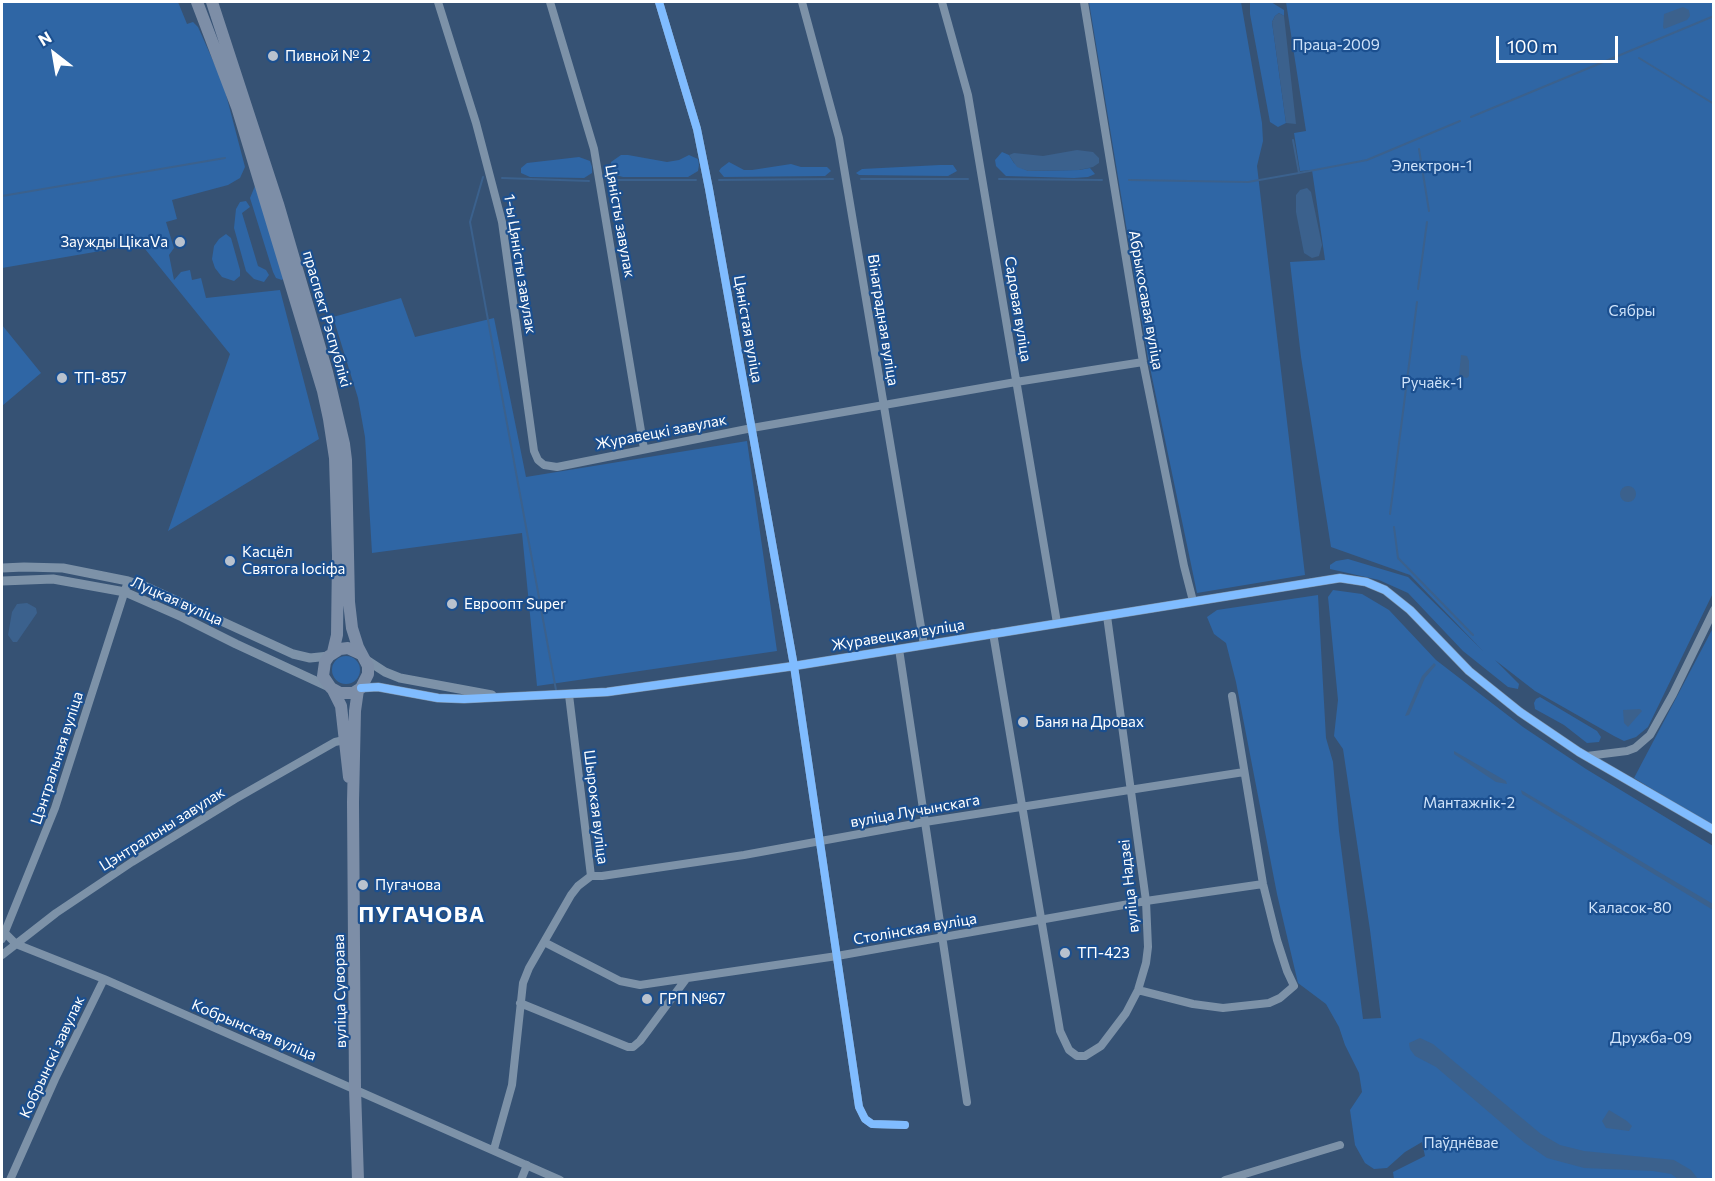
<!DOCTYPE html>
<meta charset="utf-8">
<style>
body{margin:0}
#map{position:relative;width:1715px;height:1181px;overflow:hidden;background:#365274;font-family:Commissioner,sans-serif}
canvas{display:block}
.frame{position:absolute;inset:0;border:3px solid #fff;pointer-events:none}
.north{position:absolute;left:24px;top:24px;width:60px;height:60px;-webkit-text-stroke:4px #1b4f8f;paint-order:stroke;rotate:329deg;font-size:16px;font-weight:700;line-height:24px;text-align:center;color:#fff}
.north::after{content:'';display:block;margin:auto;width:21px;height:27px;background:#fff;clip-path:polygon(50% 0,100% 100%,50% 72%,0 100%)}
.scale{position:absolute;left:1496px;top:36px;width:122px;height:27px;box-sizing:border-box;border:3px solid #fff;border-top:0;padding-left:8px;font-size:18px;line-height:21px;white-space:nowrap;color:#fff;-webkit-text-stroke:4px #1b4f8f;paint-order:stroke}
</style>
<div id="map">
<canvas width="1715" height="1181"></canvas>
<div class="frame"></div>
<div class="north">N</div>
<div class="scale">100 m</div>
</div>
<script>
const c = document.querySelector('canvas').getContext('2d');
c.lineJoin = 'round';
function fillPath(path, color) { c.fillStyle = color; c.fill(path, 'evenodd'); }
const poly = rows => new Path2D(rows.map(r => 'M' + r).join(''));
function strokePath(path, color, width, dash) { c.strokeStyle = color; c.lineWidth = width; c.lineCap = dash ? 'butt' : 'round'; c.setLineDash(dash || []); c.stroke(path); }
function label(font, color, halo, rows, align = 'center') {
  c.font = font + ' Commissioner,sans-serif'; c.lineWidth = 4.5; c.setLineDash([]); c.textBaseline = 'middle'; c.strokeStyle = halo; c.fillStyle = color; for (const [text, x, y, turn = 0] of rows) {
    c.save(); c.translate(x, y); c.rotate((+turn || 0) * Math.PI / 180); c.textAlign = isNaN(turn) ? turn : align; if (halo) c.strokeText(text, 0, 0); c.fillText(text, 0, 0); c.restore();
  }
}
const green = poly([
 [2,2,178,2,187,24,193,22,198,27,223,83,245,167,240,178,228,185,172,200,177,219,166,222,174,248,169,255,174,280,181,272,190,270,192,280,201,278,206,298,280,290,319,439,168,531,230,354,141,244,2,268],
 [1089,2,1241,2,1262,123,1263,141,1257,166,1305,575,1197,593,1148,358],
 [1250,2,1271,2,1284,10,1284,16,1279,13,1275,16,1272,22,1286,123,1278,127,1270,122,1250,14],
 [1286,2,1713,2,1713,593,1648,727,1636,737,1624,741,1614,736,1535,691,1495,660,1519,684,1518,689,1508,687,1463,651,1408,593,1379,580,1330,569,1330,565,1336,561,1348,559,1408,577,1483,651,1410,575,1331,547,1301,357,1290,262,1325,260,1312,170,1300,171,1294,133,1306,131],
 [1002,152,1009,155,1014,163,1028,171,1079,170,1090,168,1095,174,1088,177,1074,178,1006,176,996,166,995,160],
 [621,155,628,155,667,162,679,160,689,155,698,159,699,165,698,171,688,177,623,177,615,175,611,168,611,162],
 [579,157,590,161,592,167,592,173,584,178,530,177,521,173,521,168,527,163],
 [729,162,744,170,752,170,791,164,801,167,827,167,831,171,825,176,724,177,719,171,721,168],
 [940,165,953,165,957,171,948,176,859,175,856,173,862,169],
 [255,186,285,277,282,280,276,278,273,272,250,198],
 [246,201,250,207,242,213,258,266,266,270,269,275,264,282,254,279,246,271,234,228,236,209,240,202],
 [226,234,231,238,240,270,240,276,234,281,222,277,215,268,212,259,214,246,219,239],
 [401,298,415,337,494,318,526,477,747,441,777,651,537,686,522,533,372,553,365,437,358,398,333,317],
 [2,325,41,373,2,406],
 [1333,590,1362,594,1389,610,1436,660,1523,727,1586,769,1713,846,1713,1179,1394,1179,1393,1172,1425,1156,1422,1142,1405,1152,1387,1168,1374,1169,1365,1163,1355,1145,1350,1110,1362,1092,1359,1073,1345,1045,1339,1027,1326,1004,1298,983,1277,894,1236,682,1226,643,1214,634,1207,617,1217,610,1318,595,1326,738,1333,762,1339,831,1363,1019,1381,1018,1370,930,1343,749,1334,736,1338,700,1328,597],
 [1713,628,1713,826,1634,778],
 '332 670a14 14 0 1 1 28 0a14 14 0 1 1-28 0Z',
 [1540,697,1597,731,1601,737,1599,742,1587,743,1564,725,1535,709,1534,703,1536,699]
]);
const water = poly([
 [1683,7,1689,10,1690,16,1687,20,1664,29,1663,27,1664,14],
 [1279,13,1284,16,1296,124,1286,123,1272,22,1275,16],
 [1077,150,1093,152,1099,158,1099,163,1093,167,1079,170,1028,171,1017,167,1009,155,1014,153,1043,156],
 [1307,188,1311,192,1322,245,1319,256,1312,258,1304,253,1296,212,1296,195,1300,190],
 [1461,355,1467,356,1469,361,1469,376,1467,378,1459,376],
 '1620 494a8 8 0 1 1 16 0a8 8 0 1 1-16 0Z',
 [27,603,36,608,37,613,17,642,13,642,8,635,12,612,17,604],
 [1434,663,1436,665,1425,678,1409,715,1405,716,1422,676],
 [1640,709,1642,711,1628,727,1624,723,1623,710],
 [1454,751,1506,781,1507,784,1496,782,1454,754],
 [1521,790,1713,904,1713,910,1522,794],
 [1420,1038,1433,1044,1541,1134,1560,1145,1584,1151,1674,1160,1691,1170,1698,1179,1678,1179,1671,1174,1653,1171,1584,1168,1547,1158,1525,1143,1436,1067,1415,1056,1410,1049,1409,1043],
 [1609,1110,1627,1121,1632,1126,1629,1131,1606,1128,1602,1121]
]);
const stream = poly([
 [1639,58,1714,104],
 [1471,117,1714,16],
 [1293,140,1299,173],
 [1419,149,1429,211],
 [483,177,470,222,556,690],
 [502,178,589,181],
 [861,179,968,179],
 [999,179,1102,180],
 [611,180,696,180],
 [719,180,833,179],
 [1129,180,1248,182,1299,173,1367,160,1460,121],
 [2,196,225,158],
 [1418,289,1427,222],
 [1390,514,1417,302],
 [1394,527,1398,558,1473,635]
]);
const minor = poly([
 [438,2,476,123,502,222,534,451,538,460,544,465,557,467,752,428,1016,382,1143,362],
 [550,2,594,149,644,449],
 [659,2,697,129,709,189,794,666,859,1107,865,1119,872,1124,905,1125],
 [802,2,839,138,924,645],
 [942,2,968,95,1057,623],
 [1084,2,1143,362,1184,566,1193,601],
 [993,633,1060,1031,1069,1050,1077,1056,1085,1056,1101,1046,1126,1013,1138,990,1146,963,1148,947,1146,901,1107,616],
 [899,649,967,1102],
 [1587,756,1627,751,1635,748,1650,735,1673,694,1714,610],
 [591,876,602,876,744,855,925,822,1244,772],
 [5,933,16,944,104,979,560,1180],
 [2,939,55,808,128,581],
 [544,942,620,981,640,985,837,956,1146,901,1263,884],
 [2,955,56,913,132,862,235,799,335,742,344,740],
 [1138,990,1193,1004,1223,1008,1269,1003,1280,998,1294,986,1287,971,1277,940,1263,884,1232,696],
 [520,1003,628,1047,633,1047,640,1041,686,979],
 [494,1149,512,1085,523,983,529,968,571,895,578,886,591,876,569,695],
 [10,1180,55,1079,104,979],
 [521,1180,527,1165],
 [1225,1180,1340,1145]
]);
const tertiary = poly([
 [2,568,24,567,63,568,128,581,147,587,293,654,310,658,329,656],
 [2,581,53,579,125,592,182,617,236,644,331,688],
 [365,659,385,672,400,678,492,695],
 [361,688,378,687,438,698,464,699,607,692,794,666,1340,578,1366,582,1385,590,1410,610,1469,671,1520,712,1579,752,1714,830]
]);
const primary = poly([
 [197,2,237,107,323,391,329,419,335,458,338,556,337,635,333,652],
 [212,2,278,204,327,372,344,444,346,460,349,602,352,628,358,647,368,666,368,674,361,688,353,693,340,693,331,688,323,676,325,662,329,656,340,649,348,648,361,654],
 [333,690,341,706,349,777],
 [358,1180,355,1089,353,802,355,711,358,690]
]);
const cycleway = poly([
 [659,2,697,129,709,189,794,666,859,1107,865,1119,872,1124,905,1125],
 [361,688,378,687,438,698,464,699,607,692,794,666,1340,578,1366,582,1385,590,1410,610,1469,671,1520,712,1579,752,1714,830]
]);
const markers = [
 [273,56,6,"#b9c2ce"],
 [180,242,6,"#b9c2ce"],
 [62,378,6,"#b9c2ce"],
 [230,561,6,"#b9c2ce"],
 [452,604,6,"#b9c2ce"],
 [1023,722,6,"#b9c2ce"],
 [363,885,6,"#b9c2ce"],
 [1065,953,6,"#b9c2ce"],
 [647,999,6,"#b9c2ce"]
];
const parkNames = [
 ["Праца-2009",1336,45],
 ["Электрон-1",1432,166],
 ["Сябры",1632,311],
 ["Ручаёк-1",1432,383],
 ["Мантажнік-2",1469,803],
 ["Каласок-80",1630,908],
 ["Дружба-09",1651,1038],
 ["Паўднёвае",1461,1143]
];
const poiNames = [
 ["Пивной № 2",285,56],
 ["Заужды ЦікаVа",168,242,"right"],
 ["ТП-857",74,378],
 ["Касцёл",242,552],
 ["Святога Іосіфа",242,569],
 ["Евроопт Super",464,604],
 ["Баня на Дровах",1035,722],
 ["Пугачова",375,885],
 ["ТП-423",1077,953],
 ["ГРП №67",659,999]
];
const streetNames = [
 ["Цяністы завулак",620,221,80],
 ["1-ы Цяністы завулак",520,264,81],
 ["Абрыкосавая вуліца",1146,300,80],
 ["Садовая вуліца",1018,309,81],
 ["праспект Рэспублікі",327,319,74],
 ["Вінаградная вуліца",883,320,81],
 ["Цяністая вуліца",748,329,80],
 ["Журавецкі завулак",661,432,-11],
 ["Луцкая вуліца",177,601,24],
 ["Журавецкая вуліца",898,635,-9],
 ["Цэнтральная вуліца",57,758,-72],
 ["Шырокая вуліца",596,807,83],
 ["вуліца Лучынскага",915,811,-10],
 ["Цэнтральны завулак",162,829,-32],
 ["вуліца Надзеі",1129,886,-96],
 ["Столінская вуліца",915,929,-10],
 ["вуліца Суворава",340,991,-91],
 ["Кобрынская вуліца",254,1030,23],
 ["Кобрынскі завулак",52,1057,-65]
];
const districtNames = [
 ["ПУГАЧОВА",422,915]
];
fillPath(green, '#2f66a5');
fillPath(water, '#3b618d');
strokePath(stream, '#3b618d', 2);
strokePath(minor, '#7d92a8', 8);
strokePath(tertiary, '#7d92a8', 9);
strokePath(primary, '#7d8ea7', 12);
strokePath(cycleway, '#80bcff', 8);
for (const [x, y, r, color] of markers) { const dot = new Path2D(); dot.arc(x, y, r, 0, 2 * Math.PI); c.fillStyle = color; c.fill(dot); strokePath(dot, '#1b4f8f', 2); }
label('15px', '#cfe3fa', '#1b4f8f', parkNames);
label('15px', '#fff', '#1b4f8f', poiNames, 'left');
label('15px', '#fff', '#1b4f8f', streetNames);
c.letterSpacing = '1.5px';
label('bold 21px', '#fff', '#1b4f8f', districtNames);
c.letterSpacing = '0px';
</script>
